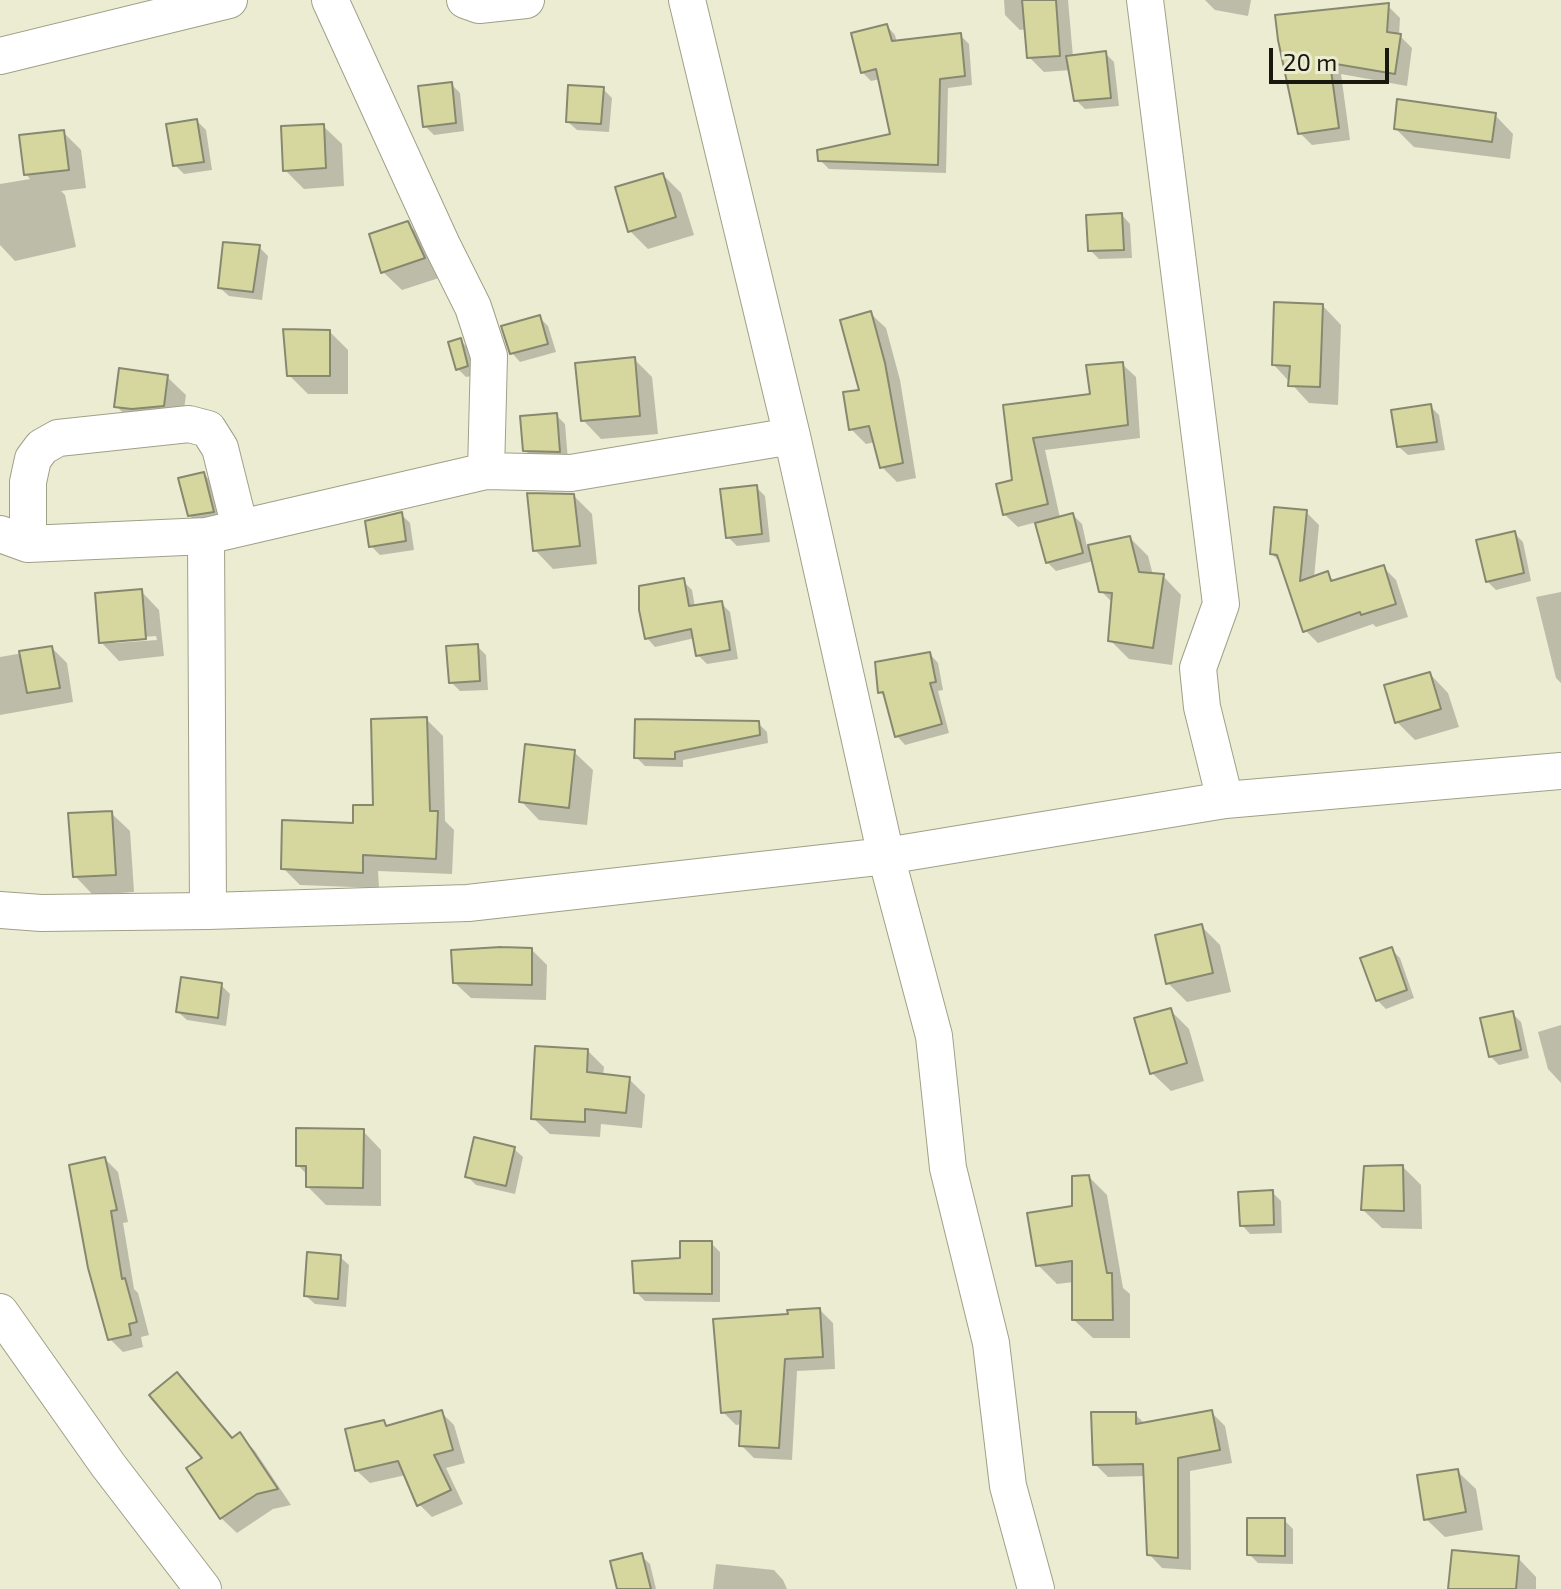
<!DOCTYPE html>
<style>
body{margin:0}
#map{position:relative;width:1561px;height:1589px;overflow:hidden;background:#ececd3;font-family:"Exo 2",sans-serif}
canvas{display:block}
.scale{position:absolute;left:1269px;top:48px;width:120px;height:36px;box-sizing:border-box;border:4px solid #18180f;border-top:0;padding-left:10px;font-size:24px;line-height:28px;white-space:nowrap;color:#18180f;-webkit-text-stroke:6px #ececd3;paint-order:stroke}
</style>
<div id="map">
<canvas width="1561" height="1589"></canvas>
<div class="scale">20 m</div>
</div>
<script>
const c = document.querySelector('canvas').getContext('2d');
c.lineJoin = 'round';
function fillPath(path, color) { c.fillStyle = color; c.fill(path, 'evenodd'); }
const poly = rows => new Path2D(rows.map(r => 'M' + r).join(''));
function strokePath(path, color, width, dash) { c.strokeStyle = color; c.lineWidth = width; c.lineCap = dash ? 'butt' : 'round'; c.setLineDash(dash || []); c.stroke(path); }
const shadow = poly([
 [1004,0,1068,0,1073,57,1105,53,1114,62,1119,106,1085,109,1076,100,1071,70,1044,72,1029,57,1027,29,1020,30,1005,15],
 [1205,0,1251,0,1248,16,1215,10],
 [1388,6,1400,18,1399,35,1412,48,1407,86,1341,74,1350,140,1312,145,1300,133,1280,40],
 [887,26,895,35,897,43,960,35,969,44,972,85,948,88,946,173,829,169,820,160,892,135,880,79,871,81,862,72],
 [451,84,460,93,464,131,434,135,425,126],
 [603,89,612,98,609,132,577,130,568,122],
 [1495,115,1513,134,1510,159,1414,147,1396,129],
 [197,121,206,130,212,170,184,174,175,165],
 [323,126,342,144,344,186,304,189,285,170],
 [63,132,81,150,86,188,61,191,65,195,76,247,15,261,0,245,0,184,30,179,26,174],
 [663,175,681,193,694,235,648,249,630,231],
 [1122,215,1130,224,1132,258,1099,259,1090,250],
 [407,223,426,242,442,277,402,290,383,272],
 [259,247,268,256,262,300,229,296,220,288],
 [1323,306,1341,325,1338,405,1309,403,1274,365],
 [871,314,886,328,900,380,916,478,897,482,882,467,875,442,866,444,851,429,861,391],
 [539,317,548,326,556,352,520,362,512,353],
 [330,332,348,350,348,394,308,394,289,375],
 [460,340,469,349,475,375,466,377,458,369],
 [634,359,652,377,658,434,601,439,583,420],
 [1122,364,1136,377,1140,438,1045,450,1060,518,1073,515,1082,524,1087,547,1130,538,1148,556,1153,575,1163,576,1181,595,1172,665,1129,659,1110,640,1113,603,1101,591,1093,561,1056,571,1047,562,1037,522,1018,527,1004,514,1014,481,1006,407,1092,396],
 [167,377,186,395,182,423,135,424,116,406],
 [1430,406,1439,415,1445,450,1408,455,1399,447],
 [556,415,565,424,568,460,534,459,525,450],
 [204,474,222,493,232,531,208,533,189,515],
 [756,487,765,496,770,542,737,546,728,537],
 [574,496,592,514,597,564,553,569,535,550],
 [1306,512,1319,525,1314,578,1327,573,1335,582,1383,567,1396,580,1408,617,1376,627,1373,624,1318,643,1305,630,1283,565,1272,554],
 [401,514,410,523,414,550,380,555,371,546],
 [1514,533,1523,542,1531,581,1496,590,1487,581],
 [683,581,692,590,695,607,721,603,730,612,738,659,707,664,698,655,695,638,655,647,647,638],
 [141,591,159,610,164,656,119,661,101,642],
 [156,636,157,640,115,643,115,639],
 [1561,592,1561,683,1556,678,1536,597],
 [477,646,486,655,488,690,460,691,451,682],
 [52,648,67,663,73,702,0,715,0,657],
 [930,654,938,663,943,690,938,691,949,733,905,745,897,736,886,698,880,692],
 [1430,674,1448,693,1459,727,1415,740,1397,722],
 [426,719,443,736,445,821,454,830,452,874,378,871,379,888,300,885,283,868,355,825,375,807],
 [758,723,767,732,768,743,683,760,683,767,645,766,636,757],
 [574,752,593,770,587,825,539,820,521,801],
 [111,813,130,831,134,892,93,895,75,876],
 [1201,926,1220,945,1231,992,1187,1002,1168,983],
 [1391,949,1400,958,1414,998,1386,1009,1377,1000],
 [532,950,547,965,546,1000,471,998,455,983],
 [221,985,230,994,226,1026,187,1020,178,1012],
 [1170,1010,1189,1029,1204,1081,1171,1091,1152,1073],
 [1512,1013,1521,1022,1529,1058,1499,1065,1490,1056],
 [1561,1025,1561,1083,1548,1069,1538,1032],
 [587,1050,604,1067,603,1076,629,1079,645,1095,642,1128,601,1124,600,1137,550,1134,533,1118],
 [363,1131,381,1150,381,1206,326,1205,308,1187,308,1176,298,1165],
 [514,1149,523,1157,515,1194,476,1185,467,1176],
 [105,1159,118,1172,128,1222,123,1223,134,1289,138,1293,149,1335,141,1337,143,1347,123,1352,110,1339],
 [1403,1167,1421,1185,1422,1229,1382,1228,1363,1210],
 [1089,1177,1107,1195,1123,1288,1130,1294,1130,1338,1093,1338,1074,1320,1074,1282,1057,1284,1038,1265,1074,1208],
 [1272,1192,1281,1201,1282,1233,1250,1234,1242,1225],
 [711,1243,720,1252,720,1302,645,1301,636,1292,682,1260],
 [340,1257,349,1265,346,1307,315,1304,306,1296],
 [820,1310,833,1323,835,1369,797,1371,792,1460,754,1458,741,1445,742,1424,736,1425,723,1412,790,1316],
 [177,1374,233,1439,240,1435,255,1451,291,1505,273,1509,237,1533,221,1518],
 [441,1412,454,1425,465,1463,446,1468,463,1504,432,1517,419,1504,406,1475,370,1483,356,1470,384,1422,389,1427],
 [1212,1413,1225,1426,1232,1463,1190,1471,1191,1570,1162,1568,1149,1554,1145,1476,1108,1477,1095,1464,1135,1414,1146,1425],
 [1457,1471,1476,1489,1483,1530,1445,1537,1426,1519],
 [1284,1520,1293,1529,1293,1564,1258,1563,1249,1554],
 [641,1556,650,1564,656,1589,619,1589],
 [1518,1558,1536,1577,1536,1589,1450,1589],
 [716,1564,774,1570,783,1580,787,1589,713,1589]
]);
const building = poly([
 [1022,0,1056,0,1060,56,1027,58,1022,0],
 [1389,3,1387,32,1401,34,1395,74,1330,63,1339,128,1298,134,1278,40,1275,15,1389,3],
 [887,24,892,41,961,33,965,76,940,79,938,165,818,161,817,150,890,134,876,69,861,73,851,33,887,24],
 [1106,51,1111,98,1074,101,1066,56,1106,51],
 [452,82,456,123,423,127,418,86,452,82],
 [568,85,604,87,601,124,566,122,568,85],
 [1397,99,1496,113,1492,142,1394,129,1397,99],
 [197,119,204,162,173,166,166,124,197,119],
 [324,124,326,168,283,171,281,126,324,124],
 [64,130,69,170,24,175,19,135,64,130],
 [663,173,676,217,628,232,615,187,663,173],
 [1122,213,1124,250,1088,251,1086,215,1122,213],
 [408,221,425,258,381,273,369,234,408,221],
 [223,242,260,245,253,292,218,288,223,242],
 [1274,302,1323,304,1320,387,1288,386,1290,366,1272,365,1274,302],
 [871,311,885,363,903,463,880,468,869,426,849,430,843,392,859,390,840,320,871,311],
 [540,315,548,344,510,354,501,326,540,315],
 [283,329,330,330,330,376,287,376,283,329],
 [461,338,468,366,456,370,448,342,461,338],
 [635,357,640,416,581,421,575,363,635,357],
 [1123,362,1128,425,1033,438,1048,504,1003,515,996,484,1012,480,1003,405,1090,394,1086,365,1123,362],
 [119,368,168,375,164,406,132,409,114,407,119,368],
 [1431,404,1437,442,1397,447,1391,410,1431,404],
 [557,413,560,452,523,451,520,416,557,413],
 [204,472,214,512,188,516,178,478,204,472],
 [757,485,762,534,726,538,720,489,757,485],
 [527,493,574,494,580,546,533,551,527,493],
 [1274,507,1307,510,1300,581,1328,571,1331,581,1384,565,1396,604,1361,615,1360,612,1303,632,1277,555,1270,554,1274,507],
 [402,512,406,541,369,547,365,521,402,512],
 [1073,513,1083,553,1046,563,1035,523,1073,513],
 [1515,531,1524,573,1486,582,1476,540,1515,531],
 [1130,536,1139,572,1164,574,1153,648,1108,641,1112,593,1099,592,1088,545,1130,536],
 [684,578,689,606,722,601,730,650,696,656,691,629,645,639,639,610,639,586,684,578],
 [142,589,146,639,99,643,95,593,142,589],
 [478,644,480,681,449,683,446,646,478,644],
 [52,646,60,688,27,693,19,651,52,646],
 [930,652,936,682,930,683,942,724,895,737,883,692,878,693,875,662,930,652],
 [1430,672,1441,709,1395,723,1384,685,1430,672],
 [427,717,430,811,438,811,436,859,363,855,363,873,281,869,282,820,353,823,353,805,373,805,371,719,427,717],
 [635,719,759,721,760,735,675,752,675,759,634,758,635,719],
 [525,744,575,750,569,808,519,802,525,744],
 [112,811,116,875,73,877,68,813,112,811],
 [1202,924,1213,973,1166,984,1155,935,1202,924],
 [501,947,532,948,532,985,453,983,451,950,501,947],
 [1392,947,1407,990,1376,1001,1360,958,1392,947],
 [181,977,222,983,218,1018,176,1012,181,977],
 [1171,1008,1187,1063,1150,1074,1134,1018,1171,1008],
 [1513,1011,1521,1050,1489,1057,1480,1018,1513,1011],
 [535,1046,588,1049,587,1072,630,1077,626,1113,585,1109,585,1122,531,1119,535,1046],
 [296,1128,364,1129,363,1188,306,1187,306,1166,296,1166,296,1128],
 [474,1137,515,1147,506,1186,465,1177,474,1137],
 [105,1157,117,1210,111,1211,122,1279,125,1278,137,1322,129,1324,131,1335,108,1340,88,1268,69,1165,105,1157],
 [1403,1165,1404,1211,1361,1210,1364,1166,1403,1165],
 [1089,1175,1107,1273,1112,1273,1113,1320,1072,1320,1072,1261,1036,1266,1027,1213,1072,1206,1072,1176,1089,1175],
 [1273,1190,1274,1225,1240,1226,1238,1192,1273,1190],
 [680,1241,712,1241,712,1294,634,1293,632,1261,680,1258,680,1241],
 [307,1252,341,1255,338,1299,304,1296,307,1252],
 [820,1308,823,1357,785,1359,779,1448,739,1446,741,1411,721,1413,713,1319,788,1314,787,1310,820,1308],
 [177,1372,232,1438,240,1432,278,1489,257,1494,220,1519,186,1468,202,1458,149,1395,177,1372],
 [442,1410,453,1450,434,1455,451,1490,417,1506,398,1461,355,1471,345,1429,384,1420,386,1426,442,1410],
 [1212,1410,1220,1450,1178,1458,1178,1558,1147,1555,1143,1464,1093,1465,1091,1412,1136,1412,1136,1424,1212,1410],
 [1458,1469,1466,1512,1424,1520,1417,1475,1458,1469],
 [1247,1518,1285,1518,1285,1556,1247,1555,1247,1518],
 [1452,1550,1519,1556,1516,1589,1448,1589,1452,1550],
 [642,1553,651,1589,617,1589,610,1561,642,1553]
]);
const street = poly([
 [330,0,442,245,473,307,489,356,486,471],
 [465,0,479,5,526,0],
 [687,0,792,436,886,856,934,1036,948,1168,991,1343,1008,1486,1036,1589],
 [1145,0,1221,604,1198,668,1202,707,1225,800],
 [0,56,229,0],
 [0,534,28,544,206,536,486,471,571,473,792,436],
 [206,536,208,911],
 [28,544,28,482,33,459,42,447,58,438,189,424,208,429,220,448,240,528],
 [0,910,41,913,208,911,468,903,886,856,1225,800,1561,771],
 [0,1312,108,1465,203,1589]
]);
fillPath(shadow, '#0003');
fillPath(building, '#d6d79e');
strokePath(building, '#878870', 2);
strokePath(street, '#a0a088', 38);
strokePath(street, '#fff', 36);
</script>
